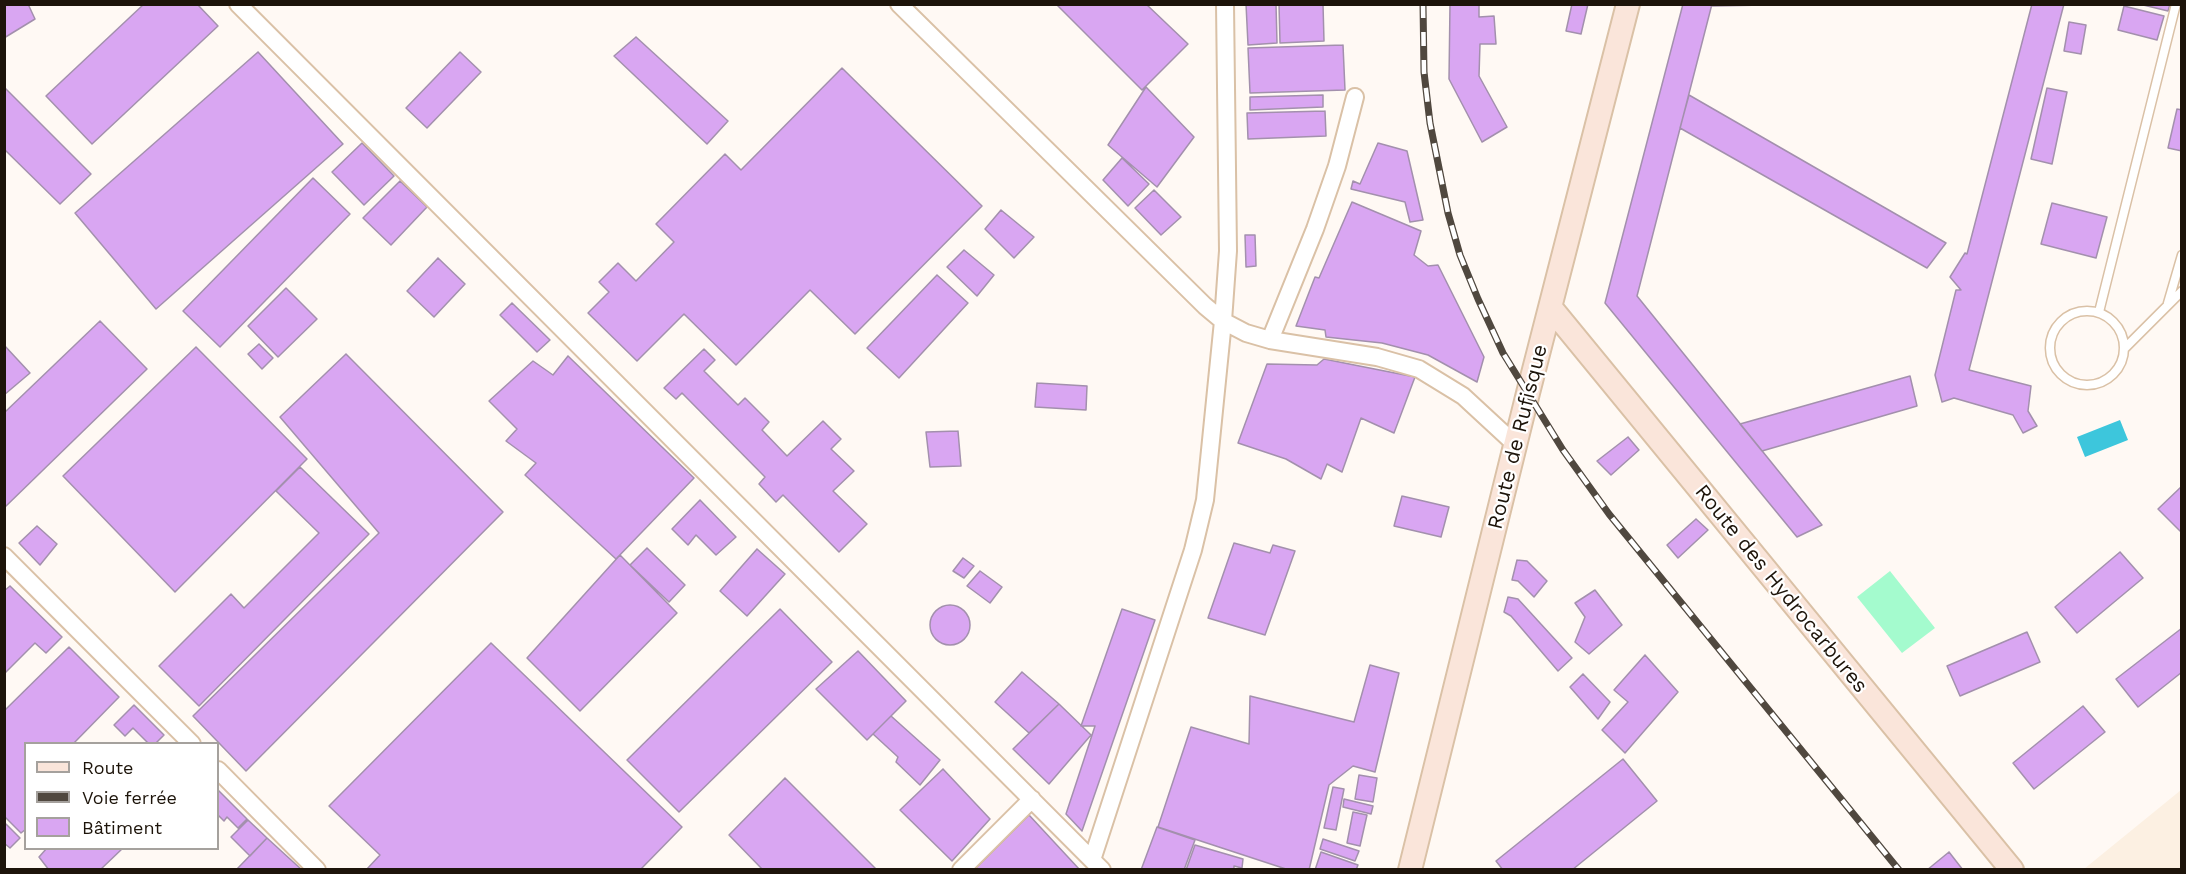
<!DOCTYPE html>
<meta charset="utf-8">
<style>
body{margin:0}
#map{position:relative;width:2186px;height:874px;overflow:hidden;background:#fff9f4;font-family:"Work Sans",sans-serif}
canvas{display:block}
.frame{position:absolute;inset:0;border:6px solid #1d140a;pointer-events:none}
.legend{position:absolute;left:24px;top:742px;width:195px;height:108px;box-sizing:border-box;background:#fff;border:2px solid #a5a19d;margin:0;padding:8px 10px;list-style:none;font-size:18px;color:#1d140a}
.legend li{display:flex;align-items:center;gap:12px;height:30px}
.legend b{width:30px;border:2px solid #a5a19d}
</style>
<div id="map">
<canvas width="2186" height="874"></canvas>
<div class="frame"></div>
<ul class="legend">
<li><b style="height:8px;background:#fae5da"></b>Route</li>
<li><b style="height:8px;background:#50483f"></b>Voie ferrée</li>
<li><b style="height:16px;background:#d9a6f2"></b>Bâtiment</li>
</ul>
</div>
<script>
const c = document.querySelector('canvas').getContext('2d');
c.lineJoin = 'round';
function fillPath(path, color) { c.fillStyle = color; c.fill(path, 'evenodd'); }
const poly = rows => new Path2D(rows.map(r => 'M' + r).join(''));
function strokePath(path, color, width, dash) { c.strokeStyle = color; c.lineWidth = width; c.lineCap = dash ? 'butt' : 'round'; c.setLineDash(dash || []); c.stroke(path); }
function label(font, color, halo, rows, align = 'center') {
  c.font = font + ' "Work Sans",sans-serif'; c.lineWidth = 4.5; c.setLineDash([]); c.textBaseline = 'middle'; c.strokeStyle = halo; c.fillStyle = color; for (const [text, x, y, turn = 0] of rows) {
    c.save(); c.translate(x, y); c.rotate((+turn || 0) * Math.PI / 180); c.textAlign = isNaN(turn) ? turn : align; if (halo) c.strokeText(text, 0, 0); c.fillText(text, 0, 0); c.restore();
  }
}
const built = poly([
 [2181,790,2181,869,2084,869]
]);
const green = poly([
 [1890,571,1935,628,1902,653,1857,597]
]);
const water = poly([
 [2120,420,2128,440,2085,457,2077,437]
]);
const building = poly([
 [28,4,35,19,4,38,4,5,28,4],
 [144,4,197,4,218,26,92,144,46,96,144,4],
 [1056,4,1146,4,1188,44,1142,90,1056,4],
 [1246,4,1276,4,1277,43,1248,45,1246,4],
 [1279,4,1323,4,1324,41,1280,43,1279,4],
 [1450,4,1479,4,1479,17,1494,16,1496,44,1480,44,1479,76,1507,127,1482,142,1449,79,1450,4],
 [1572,4,1588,4,1581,34,1566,31,1572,4],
 [1683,4,1712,4,1637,296,1822,525,1797,537,1605,303,1683,4],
 [1712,4,1820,4,1712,6,1712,4],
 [2032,4,2064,4,1969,370,2031,386,2028,411,2037,426,2023,433,2013,415,1954,398,1942,402,1935,375,1956,290,1961,290,1950,277,1965,253,1967,254,2032,4],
 [2139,4,2170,4,2168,11,2139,4],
 [2124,6,2164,16,2157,40,2118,30,2124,6],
 [2069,22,2086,25,2081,54,2064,51,2069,22],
 [636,37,728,121,707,144,614,56,636,37],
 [1343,45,1345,90,1250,93,1248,48,1343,45],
 [258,52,343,144,156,309,75,213,258,52],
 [460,52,481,72,427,128,406,108,460,52],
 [842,68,982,206,855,334,810,290,736,365,684,314,637,361,588,313,609,292,599,282,618,263,636,281,674,242,656,224,725,154,741,170,842,68],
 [4,87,91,174,60,204,4,149,4,87],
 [1146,87,1194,137,1157,187,1108,145,1146,87],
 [2047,88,2067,92,2052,164,2031,159,2047,88],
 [1323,95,1323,107,1250,110,1250,97,1323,95],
 [1689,95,1946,243,1927,268,1680,128,1689,95],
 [2177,109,2182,110,2182,151,2168,148,2177,109],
 [1325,111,1326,136,1248,139,1247,113,1325,111],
 [362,143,394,176,364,205,332,172,362,143],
 [1378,143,1407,151,1423,220,1410,222,1405,202,1351,189,1353,181,1360,184,1378,143],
 [1122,158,1149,184,1128,206,1103,180,1122,158],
 [313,178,350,214,220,347,183,311,313,178],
 [400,181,427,207,391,245,363,218,400,181],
 [1154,190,1181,217,1161,235,1135,208,1154,190],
 [1352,202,1421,231,1414,255,1428,266,1438,265,1484,357,1477,382,1428,355,1382,343,1326,337,1325,330,1296,326,1315,277,1319,278,1352,202],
 [2052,203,2107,217,2096,258,2041,244,2052,203],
 [1001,210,1034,237,1014,258,985,229,1001,210],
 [1245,235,1255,235,1256,266,1246,267,1245,235],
 [964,250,994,275,977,296,947,267,964,250],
 [438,258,465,284,434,317,407,291,438,258],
 [937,275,968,303,899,378,867,348,937,275],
 [286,288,317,319,278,357,248,326,286,288],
 [512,303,550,340,537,352,500,315,512,303],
 [100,321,147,369,4,508,4,413,100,321],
 [259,344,273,358,262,369,248,354,259,344],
 [4,345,30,373,4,395,4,345],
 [196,347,307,459,175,592,63,476,196,347],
 [704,349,715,360,704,371,738,405,745,398,769,422,762,430,787,456,823,421,841,439,831,449,854,471,833,491,867,524,839,552,783,495,776,502,759,484,765,477,682,393,676,399,664,388,704,349],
 [346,354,503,512,246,771,193,716,379,533,280,417,346,354],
 [568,356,694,478,616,559,525,475,536,463,506,441,517,429,489,401,533,361,553,375,568,356],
 [1324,359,1415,377,1394,433,1361,418,1342,472,1327,464,1321,479,1286,459,1238,443,1267,364,1317,365,1324,359],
 [1910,376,1917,406,1762,451,1740,424,1910,376],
 [1037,383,1087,386,1086,410,1035,407,1037,383],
 [958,431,961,466,930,467,926,432,958,431],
 [1628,437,1639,450,1611,475,1597,461,1628,437],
 [300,467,369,534,199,706,159,666,231,594,244,608,319,533,276,491,300,467],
 [2182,486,2182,530,2180,531,2158,509,2182,486],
 [1402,496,1449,507,1441,537,1394,526,1402,496],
 [700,500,736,537,716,555,696,535,688,545,672,529,700,500],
 [1696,519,1708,530,1678,558,1667,545,1696,519],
 [37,526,57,544,40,565,19,543,37,526],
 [1234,543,1270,553,1273,545,1295,551,1265,635,1208,618,1234,543],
 [647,548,685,585,669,602,630,565,647,548],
 [757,549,785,574,747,616,720,591,757,549],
 [2120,552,2143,578,2077,633,2055,607,2120,552],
 [620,555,677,613,580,711,527,658,620,555],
 [963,558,974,566,964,578,953,571,963,558],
 [1517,560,1527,561,1547,581,1534,597,1518,581,1512,580,1517,560],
 [980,571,1002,587,990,603,967,586,980,571],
 [10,586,62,637,46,653,35,643,4,674,4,591,10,586],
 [1595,590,1622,625,1589,654,1575,642,1585,617,1575,603,1595,590],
 [1508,597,1518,599,1572,658,1558,671,1511,616,1504,612,1508,597],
 '930 625a20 20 0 1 1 40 0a20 20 0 1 1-40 0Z',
 [780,609,832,662,679,812,627,760,780,609],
 [1122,609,1155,620,1082,831,1066,814,1095,726,1081,726,1122,609],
 [2182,628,2182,672,2138,707,2116,679,2182,628],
 [2027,632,2040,662,1960,696,1947,666,2027,632],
 [491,643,682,827,640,870,366,870,380,855,329,806,491,643],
 [69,647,119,697,73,744,26,744,26,829,21,833,4,816,4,711,69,647],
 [858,651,906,701,867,740,816,689,858,651],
 [1645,655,1678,692,1625,753,1602,730,1628,702,1614,690,1645,655],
 [1370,665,1399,673,1375,772,1353,766,1329,785,1309,870,1289,870,1158,827,1191,727,1249,744,1250,696,1354,722,1370,665],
 [1022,672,1059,704,1029,733,995,702,1022,672],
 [1583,674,1610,702,1598,719,1570,687,1583,674],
 [1059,704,1091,735,1049,784,1013,749,1059,704],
 [134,705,164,735,155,744,149,744,133,728,125,736,114,725,134,705],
 [2083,706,2105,732,2034,789,2013,763,2083,706],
 [891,716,940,760,920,785,896,762,898,757,873,734,891,716],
 [1623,759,1657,801,1572,870,1503,870,1496,861,1623,759],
 [943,769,990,819,952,861,900,810,943,769],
 [1359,775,1377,778,1373,802,1355,799,1359,775],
 [785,778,877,870,763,870,729,835,785,778],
 [1333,787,1344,789,1336,830,1324,828,1333,787],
 [218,790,247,819,238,828,227,817,224,821,218,815,218,790],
 [1344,799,1373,806,1371,814,1343,807,1344,799],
 [1353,812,1367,815,1360,846,1347,843,1353,812],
 [1029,815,1080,870,974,870,1029,815],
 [248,820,267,838,250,856,231,837,248,820],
 [6,824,20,838,10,848,4,843,4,826,6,824],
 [1157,827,1195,840,1184,870,1141,870,1157,827],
 [267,838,302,870,236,870,267,838],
 [1323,839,1359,851,1355,861,1320,849,1323,839],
 [1195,845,1243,859,1242,868,1234,866,1234,870,1186,870,1195,845],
 [47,848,123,848,100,870,49,870,39,857,47,848],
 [1321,852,1358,865,1356,870,1315,870,1321,852],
 [1949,852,1963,870,1927,870,1949,852]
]);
const lane = poly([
 [2168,303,2182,255],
 '2050 348a37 37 0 1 1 74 0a37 37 0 1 1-74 0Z',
 [2099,312,2176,4],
 [2124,349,2182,291]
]);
const street = poly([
 [238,4,1102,870],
 [899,4,1205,306,1223,321,1246,333,1270,340,1377,357,1419,369,1463,396,1516,445],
 [1270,340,1315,229,1337,166,1355,97],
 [4,556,192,744],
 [218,770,317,870],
 [1092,860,1193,550,1205,500,1223,321,1228,251,1225,4],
 [961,870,1032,799]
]);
const secondary = poly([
 [1551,308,2012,870],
 [1410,870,1528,393,1628,4]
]);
const rail = poly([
 [1423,4,1424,72,1430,123,1448,213,1460,255,1478,299,1503,353,1563,450,1609,514,1899,870]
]);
const streetNames = [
 ["Route de Rufisque",1518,437,-76],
 ["Route des Hydrocarbures",1781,589,51]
];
fillPath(built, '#fcf0e2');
fillPath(green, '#a4fbce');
fillPath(water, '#3dc6dc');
fillPath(building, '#d9a6f2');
strokePath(building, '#a390ad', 1.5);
strokePath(lane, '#dac1a6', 11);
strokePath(street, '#dac1a6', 20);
strokePath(secondary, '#dac1a6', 26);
strokePath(lane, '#fff', 8);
strokePath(street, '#fff', 16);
strokePath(secondary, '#fae5da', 22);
strokePath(rail, '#50483f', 7);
strokePath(rail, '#fff', 4.5, [14]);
label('21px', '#1d140a', '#fff', streetNames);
</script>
